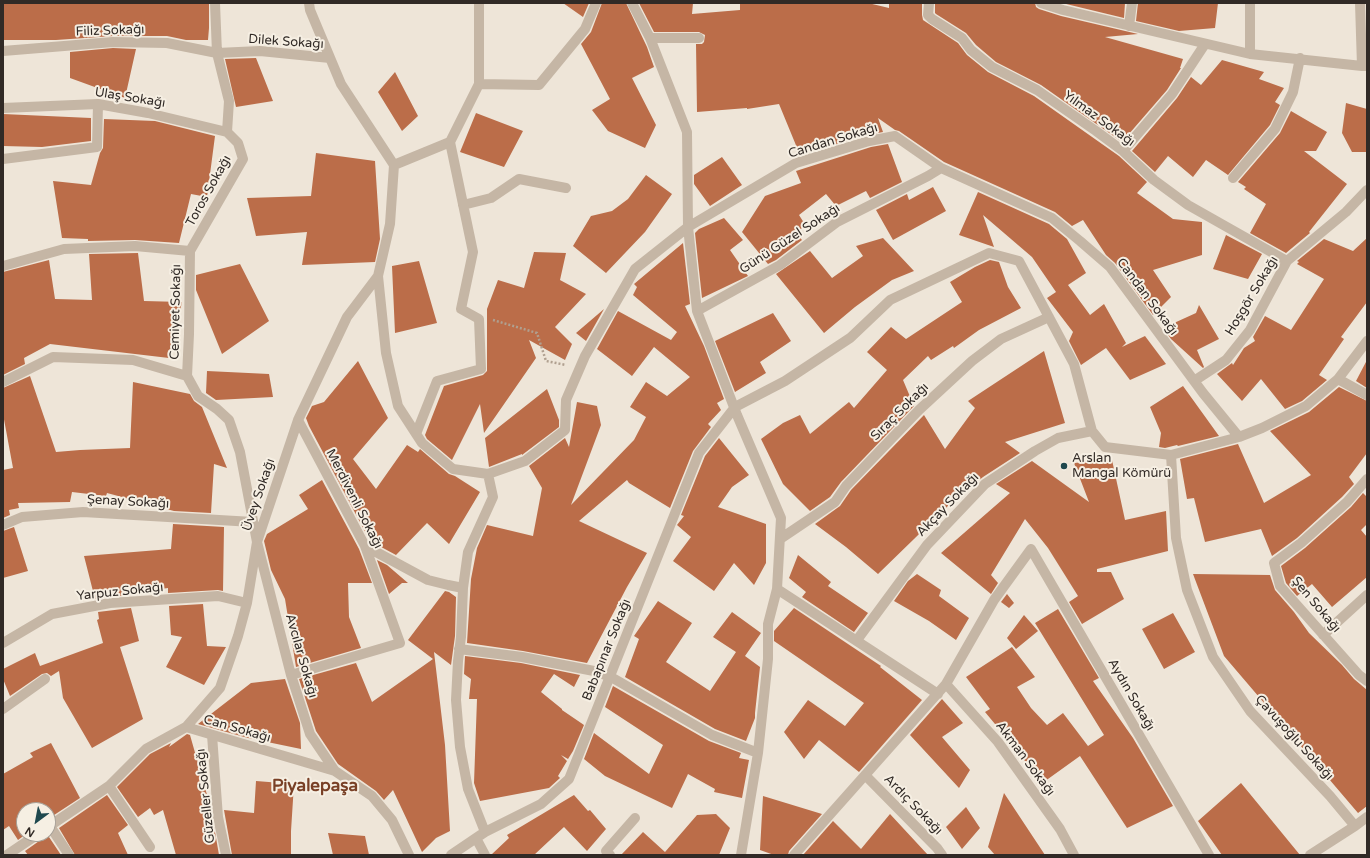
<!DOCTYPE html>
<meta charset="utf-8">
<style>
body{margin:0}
#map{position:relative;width:1370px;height:858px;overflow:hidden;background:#eee5d8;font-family:"Varela Round",sans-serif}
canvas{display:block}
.frame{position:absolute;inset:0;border:4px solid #312a26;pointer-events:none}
.north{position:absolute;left:16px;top:802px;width:40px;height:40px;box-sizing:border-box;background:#f6efe3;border:1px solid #a7a097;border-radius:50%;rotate:212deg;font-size:11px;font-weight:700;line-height:16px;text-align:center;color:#312a26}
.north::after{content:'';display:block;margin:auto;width:14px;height:18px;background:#1f484e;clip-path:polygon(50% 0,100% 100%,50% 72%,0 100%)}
</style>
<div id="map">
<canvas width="1370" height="858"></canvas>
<div class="frame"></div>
<div class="north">N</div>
</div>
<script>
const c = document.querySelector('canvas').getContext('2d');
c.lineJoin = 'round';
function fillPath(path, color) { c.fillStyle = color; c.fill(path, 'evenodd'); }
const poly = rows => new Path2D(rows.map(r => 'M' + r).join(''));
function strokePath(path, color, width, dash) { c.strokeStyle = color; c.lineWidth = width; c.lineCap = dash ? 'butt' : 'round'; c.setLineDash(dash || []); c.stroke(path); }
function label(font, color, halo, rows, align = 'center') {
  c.font = font + ' "Varela Round",sans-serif'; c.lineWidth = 4; c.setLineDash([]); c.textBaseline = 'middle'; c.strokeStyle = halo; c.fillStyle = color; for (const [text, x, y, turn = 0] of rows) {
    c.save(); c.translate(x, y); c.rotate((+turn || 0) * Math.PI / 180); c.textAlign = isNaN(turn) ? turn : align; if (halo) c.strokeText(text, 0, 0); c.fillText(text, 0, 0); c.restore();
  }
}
const building = poly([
 [3,3,209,3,209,28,208,40,186,40,167,36,113,36,56,40,3,40],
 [563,3,589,3,583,17],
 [602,3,626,3,647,47,654,67,632,78,656,125,645,148,608,131,592,110,610,99,581,44,591,32],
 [639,3,693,3,692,14,740,10,740,3,868,3,889,8,889,3,922,3,922,15,923,20,929,24,958,43,967,55,988,72,1034,96,1119,156,1147,182,1137,193,1173,219,1202,222,1202,255,1153,270,1171,297,1153,315,1115,263,1106,255,1083,220,1072,226,1055,212,944,162,899,131,895,130,878,118,883,132,867,135,800,155,779,104,747,109,747,108,697,112,696,44,702,44,704,42,705,35,699,32,654,32],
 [935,3,1035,3,1036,7,1039,9,1061,16,1138,34,1105,37,1183,59,1180,68,1181,68,1167,90,1122,142,1041,85,996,62,976,45,966,33,936,14,935,13],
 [1062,3,1125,3,1124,18],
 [1138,3,1218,3,1215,28,1179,31,1136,21],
 [113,48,136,49,125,98,70,78,70,52],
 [256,58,273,101,236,107,225,59],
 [1222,60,1264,72,1259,79,1284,88,1275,102,1280,105,1270,125,1228,175,1206,160,1193,177,1168,156,1155,172,1132,151,1177,98,1191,77,1201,85],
 [395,72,418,116,402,131,378,92],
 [1346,103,1367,109,1367,152,1352,152,1342,133],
 [1291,111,1327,132,1316,151,1304,151,1347,184,1309,232,1310,233,1286,253,1250,233,1266,204,1244,189,1246,187,1238,182,1280,133],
 [476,113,523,131,504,167,460,152],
 [3,114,91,118,91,141,42,147,3,146],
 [104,119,155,121,215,136,207,197,191,194,179,243,135,240,88,241,88,239,62,238,53,181,91,185,100,153,103,148],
 [888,144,902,182,870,198,866,191,836,206,826,194,799,215,806,226,795,232,802,240,776,260,768,264,742,232,765,196,801,183,796,171,871,147],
 [316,153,375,161,380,239,375,262,302,265,307,232,256,236,247,198,311,196],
 [722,157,742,185,710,206,694,184,694,175],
 [646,175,672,194,645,232,606,273,573,246,591,216,612,211,628,199],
 [933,187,946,211,893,240,876,210,907,194,909,200],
 [978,192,1049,224,1067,239,1086,273,1068,285,1090,315,1104,304,1126,343,1122,347,1145,336,1166,364,1130,380,1106,348,1081,365,1069,341,1073,332,1047,298,1056,292,1032,257,983,215,994,247,959,235],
 [724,218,743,240,730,250,748,276,702,298,695,233,699,229],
 [1226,235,1262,254,1248,279,1213,269],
 [883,238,914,271,892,280,855,307,824,333,776,274,810,251,832,278,863,256,856,246],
 [1367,238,1367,302,1341,337,1344,339,1319,375,1327,380,1302,401,1285,409,1261,379,1242,401,1217,374,1232,363,1233,365,1244,348,1255,341,1253,337,1265,316,1291,330,1324,279,1297,264,1299,262,1297,261,1324,239,1353,251],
 [683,243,690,304,685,306,704,346,724,399,717,403,721,410,708,424,711,427,693,451,670,508,629,483,627,480,579,521,647,553,627,587,587,663,523,651,467,643,471,579,477,548,487,525,533,536,542,488,529,466,565,438,569,447,577,402,597,406,601,425,571,505,634,440,646,417,630,407,646,382,667,396,690,377,654,347,632,376,597,349,618,311,671,340,677,332,633,295,637,287,634,284],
 [534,252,566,253,560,280,586,294,555,327,572,344,565,360,529,340,536,358,484,433,480,404,452,460,427,439,425,435,444,386,483,375,487,371,487,309,498,280,524,288],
 [138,253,144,301,182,302,169,358,50,344,24,358,25,364,3,375,3,272,49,260,55,299,92,300,89,254],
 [990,260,999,262,1008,287,1021,308,979,330,954,348,953,346,931,360,928,356,903,380,914,406,841,482,830,497,810,511,783,484,761,439,783,423,800,415,810,434,849,402,854,408,887,370,867,352,891,327,906,339,962,302,950,282,975,267],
 [419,261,437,323,395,333,392,266],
 [240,264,269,321,222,354,196,290,196,275],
 [1199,305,1219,339,1197,350,1204,367,1203,368,1171,339,1163,328,1196,313],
 [604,309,586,341,576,333],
 [773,313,791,341,760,362,766,373,735,392,715,341],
 [1044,351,1065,423,1005,442,1020,453,983,477,950,504,878,574,846,547,815,524,840,506,851,490,924,415,945,449,975,408,968,401],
 [1367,360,1367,388,1356,381],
 [358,361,388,418,353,459,376,489,407,445,418,452,420,449,449,474,455,476,480,492,449,544,427,523,396,555,370,541,309,426,306,418,312,406,324,402],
 [207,371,269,374,273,397,216,400,206,393],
 [30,376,56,452,80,450,130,448,133,382,190,394,194,401,202,407,227,468,214,464,211,513,174,511,107,493,106,496,72,492,70,502,18,503,19,508,9,510,10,515,3,518,3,470,13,468,3,414,3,388],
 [1183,386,1219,436,1178,446,1177,445,1165,448,1159,447,1161,433,1150,407],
 [1339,387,1367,401,1367,453,1349,477,1354,484,1342,497,1297,538,1272,556,1261,529,1205,542,1194,498,1187,499,1180,459,1238,444,1264,503,1311,475,1270,431,1309,412],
 [547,389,559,420,559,427,522,455,522,454,489,467,485,438],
 [719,438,749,475,732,487,718,507,766,524,766,563,754,585,734,563,714,591,673,561,691,537,677,525,684,516,681,515,705,456],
 [1112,460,1125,520,1166,511,1168,551,1097,569,1097,572,1111,572,1124,599,1082,624,1069,602,1078,596,1048,548,1025,519,991,575,998,583,991,594,941,553,1010,493,996,484,1032,461,1089,502,1074,463],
 [322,480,359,549,372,583,348,583,349,617,361,648,296,667,285,599,271,570,264,541,267,534,308,509,299,495],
 [1363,493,1367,497,1367,524,1361,530,1367,537,1367,577,1332,607,1312,584,1297,596,1286,583,1281,566,1305,548,1351,507],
 [173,524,224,527,223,591,218,590,168,593,168,588,127,594,128,595,95,599,84,556,171,549],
 [14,527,28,571,3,578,3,531],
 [798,555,831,582,828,586,868,613,854,632,802,597,806,592,789,578],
 [377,560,387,565,408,583,402,583,389,594],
 [917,574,941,590,939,596,969,618,956,640,929,621,894,601,908,581],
 [1193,574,1270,575,1275,590,1294,612,1309,633,1342,665,1354,679,1367,690,1367,806,1358,813,1224,656],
 [445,591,449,592,456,597,455,636,451,665,434,652,445,745,450,831,436,838,422,852,393,790,384,800,376,791,338,764,316,731,299,679,356,663,372,702,433,659,408,640],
 [1007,594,1014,603,1009,608,1001,602],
 [658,601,692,623,666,662,710,691,736,652,713,637,732,612,761,633,745,656,760,667,755,713,755,718,746,741,715,729,625,677,639,639,634,636],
 [203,604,207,646,226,647,204,685,166,667,182,637,171,635,169,606],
 [131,608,139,641,120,647,143,719,92,748,63,698,59,671,51,676,47,673,42,674,10,696,3,679,3,669,35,653,40,666,103,643,97,620,99,619,98,612],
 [794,608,881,666,880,667,922,700,859,772,819,740,804,759,784,732,808,700,845,726,864,703,774,641,774,631],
 [1058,609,1099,678,1093,681,1133,738,1173,806,1127,828,1080,756,1041,784,1020,754,985,712,990,709,966,677,1012,647,1035,677,1017,687,1031,708,1047,725,1063,713,1088,746,1104,735,1035,623],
 [1173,613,1195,652,1164,669,1142,629],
 [1024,615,1038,631,1016,649,1007,638],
 [465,656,521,663,580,675,574,687,554,674,541,692,562,709,562,710,584,725,573,751,568,759,561,755,567,761,558,776,560,778,549,788,480,801,474,783,477,699,469,699,471,679,464,674],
 [285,679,300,723,301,749,248,738,198,724,251,683],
 [613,686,709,741,741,753,739,758,749,760,742,798,714,792,715,789,688,774,672,808,605,776,584,759,594,733,649,774,663,745,605,707],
 [942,699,963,723,942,737,970,770,959,788,910,735],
 [187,734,190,735,211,809,219,855,176,855,163,810,154,815,150,808,138,817,117,787,150,754,171,743,169,747],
 [51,743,80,798,48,819,48,810,24,810,24,834,26,834,18,840,9,826,3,830,3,774,33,757,30,753],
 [256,781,294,784,291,831,291,855,232,855,224,810,254,813],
 [1241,783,1300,855,1222,855,1198,821],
 [1004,793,1045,855,995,855,988,847],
 [107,795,128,825,118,833,128,855,75,855,59,828],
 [574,795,588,811,590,810,606,829,587,851,564,827,534,855,491,855,509,838,507,835],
 [763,796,822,814,789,851,788,855,774,855,760,850],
 [966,807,980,828,962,849,946,827],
 [716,814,730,828,719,855,621,855,643,832,665,852,697,815],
 [890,814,928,855,803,855,833,821,861,849],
 [328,833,365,836,369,855,333,855],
 [44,834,47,834,61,855,28,855,25,851,42,839]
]);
const path = poly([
 [493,320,537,333,546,361,566,365]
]);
const minor = poly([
 [309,3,310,10,341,84,394,165,390,224,378,276,386,353,398,406,422,443,453,469,488,474,525,461,565,430,566,400,585,356,635,269,688,227,796,163,869,141,895,136,941,168,1052,218,1080,241,1110,267,1203,393,1239,437],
 [632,3,650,38,687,132,688,227,697,311,737,415,781,518,777,589,768,624,768,659,758,753,741,855],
 [929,3,928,15,932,19,962,38,971,50,992,67,1037,90,1096,131,1123,151,1154,180,1188,205,1287,261],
 [1041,3,1063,10,1250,54,1362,66,1367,66],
 [1360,3,1362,66],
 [1129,26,1132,3],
 [650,38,699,38],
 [3,51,113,42,167,43,217,53,260,51,330,58],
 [1250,54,1250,3],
 [479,84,539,85,585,29,596,3],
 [3,108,98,104,148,113,227,132],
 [1123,151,1172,94,1205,44],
 [3,159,97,147,98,104],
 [394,165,450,142],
 [1233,178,1275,129,1293,92,1300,58],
 [463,205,491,198,519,179,566,188],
 [190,251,189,334,187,376,198,396,217,409,229,420,240,452,257,542,291,675,310,734,335,771],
 [190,251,243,159,238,143,227,132,229,101,217,53,215,3],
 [3,266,64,249,135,246,190,251],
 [697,311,780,265,837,222,928,176,941,168],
 [1338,379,1367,395],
 [1194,381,1226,360,1250,330,1287,261,1346,212,1367,190],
 [3,382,53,357,133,360,187,376],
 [416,434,437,381,481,369,479,319,461,309,473,252,450,142,479,84,479,3],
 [1171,455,1176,538,1187,590,1213,657,1250,711,1330,796,1355,826],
 [1367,479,1347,502,1301,543,1274,563,1280,586,1359,675,1367,681],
 [3,525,22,517,83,512,253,522],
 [780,539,835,502,846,486,919,410,972,361,1001,339,1049,317],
 [365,546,428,580,448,585,463,588],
 [777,589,938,694],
 [1323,635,1367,595],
 [857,640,927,545,985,484,1035,451,1058,438,1092,431],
 [3,643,52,614,110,603,218,596,247,603],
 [459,649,522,657,594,671,611,677,712,735,758,753],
 [291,675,400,643,365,546,298,420],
 [946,684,998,742,1060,829,1074,855],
 [3,709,45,679],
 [186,727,220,688,238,636,247,603,257,542,298,420,347,317,378,276],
 [212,735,218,817,226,855],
 [865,775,937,848,942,855],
 [109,786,150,847],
 [50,826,69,855],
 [48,827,109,786,146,749,186,727,335,771,372,796,392,820,409,855],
 [485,832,468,789,460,747,456,700,458,661,461,637,463,588,468,552,493,497,488,474],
 [476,838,485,855],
 [7,855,38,834],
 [451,855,485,832,541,804,569,779,699,453,735,407,785,381,850,338,890,300,989,253,1019,261,1074,364,1092,431,1105,447,1171,455,1239,437,1262,428,1306,406,1338,379,1367,341],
 [610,855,606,851,635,818],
 [794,855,946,684,994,600,1031,549,1209,855],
 [1310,855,1355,826,1367,817]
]);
const markers = [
 [1064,466,4,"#1f484e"]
];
const streetNames = [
 ["Filiz Sokağı",110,31,-2],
 ["Dilek Sokağı",286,42,4],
 ["Ulaş Sokağı",130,98,9],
 ["Yılmaz Sokağı",1099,119,36],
 ["Candan Sokağı",833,141,-17],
 ["Toros Sokağı",209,191,-61],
 ["Günü Güzel Sokağı",790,239,-33],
 ["Hoşgör Sokağı",1252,296,-59],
 ["Candan Sokağı",1147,297,53],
 ["Cemiyet Sokağı",176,312,-89],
 ["Sıraç Sokağı",900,412,-45],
 ["Üvey Sokağı",259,495,-71],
 ["Merdivenli Sokağı",354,499,63],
 ["Şenay Sokağı",128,502,3],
 ["Akçay Sokağı",948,505,-46],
 ["Yarpuz Sokağı",120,592,-6],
 ["Şen Sokağı",1316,605,50],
 ["Babapınar Sokağı",607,650,-68],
 ["Avcılar Sokağı",301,656,74],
 ["Aydın Sokağı",1131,695,60],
 ["Can Sokağı",237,729,16],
 ["Çavuşoğlu Sokağı",1294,738,48],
 ["Akman Sokağı",1025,759,53],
 ["Güzeller Sokağı",206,796,-96],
 ["Ardıç Sokağı",913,805,46]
];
const poiNames = [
 ["Arslan",1072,459],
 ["Mangal Kömürü",1072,474]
];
const districtNames = [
 ["Piyalepaşa",315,787]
];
fillPath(building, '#bb6d49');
strokePath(path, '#b0a090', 2.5, [2, 2]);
strokePath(minor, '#c5b6a5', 10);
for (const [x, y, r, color] of markers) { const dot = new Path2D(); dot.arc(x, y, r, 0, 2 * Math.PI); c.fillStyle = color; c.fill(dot); strokePath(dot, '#f6efe3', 1.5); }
label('13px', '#312a26', '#f6efe3', streetNames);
label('13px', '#312a26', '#f6efe3', poiNames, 'left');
label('bold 17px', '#794026', '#f6efe3', districtNames);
</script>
